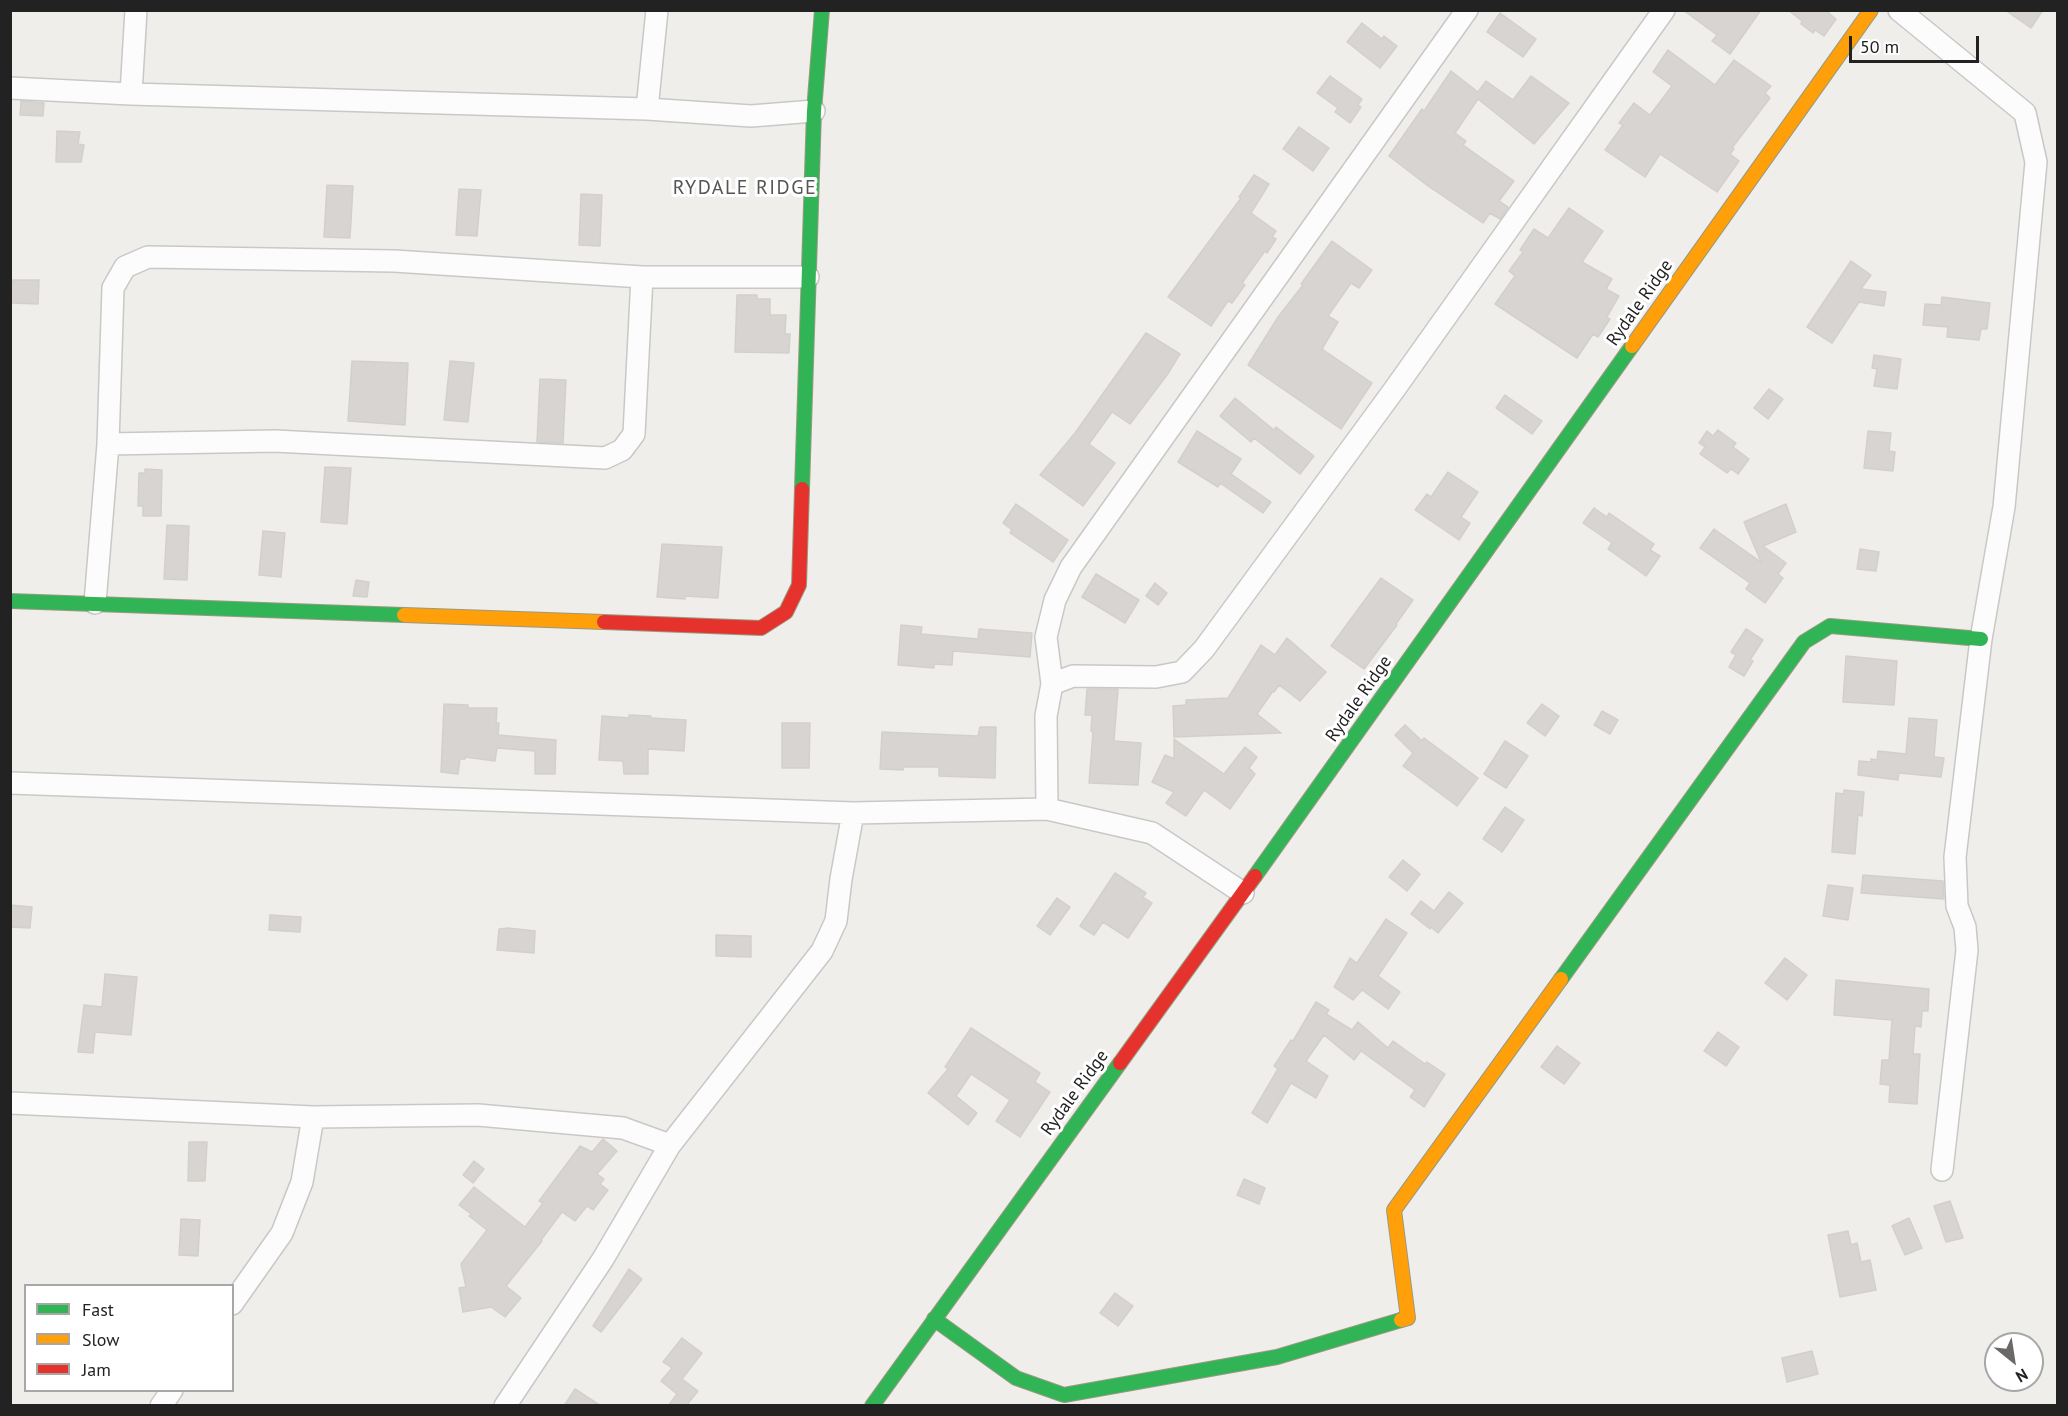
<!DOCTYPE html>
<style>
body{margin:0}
#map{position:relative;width:2068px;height:1416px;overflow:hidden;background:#f0eeeb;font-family:"PT Sans",sans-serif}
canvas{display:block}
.frame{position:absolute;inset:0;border:12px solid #222;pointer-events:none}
.legend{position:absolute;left:24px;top:1284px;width:210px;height:108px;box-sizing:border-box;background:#fff;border:2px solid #a7a7a7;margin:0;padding:8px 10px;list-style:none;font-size:18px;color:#222}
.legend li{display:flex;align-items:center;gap:12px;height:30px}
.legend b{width:30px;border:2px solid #a7a7a7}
.north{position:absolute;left:1984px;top:1332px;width:60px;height:60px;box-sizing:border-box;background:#fff;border:2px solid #a7a7a7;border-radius:50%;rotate:150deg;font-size:16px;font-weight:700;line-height:24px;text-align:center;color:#222}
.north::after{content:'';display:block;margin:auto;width:21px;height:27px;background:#6a6968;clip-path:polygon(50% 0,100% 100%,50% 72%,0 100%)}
.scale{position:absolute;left:1849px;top:36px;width:130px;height:27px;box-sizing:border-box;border:3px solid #222;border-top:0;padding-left:8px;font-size:18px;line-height:21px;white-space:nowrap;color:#222;-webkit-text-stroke:4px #fff;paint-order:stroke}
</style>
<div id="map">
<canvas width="2068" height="1416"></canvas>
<div class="frame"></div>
<ul class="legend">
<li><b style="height:8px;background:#30b455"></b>Fast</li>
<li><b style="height:8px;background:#ff9f0a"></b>Slow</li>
<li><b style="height:8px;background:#e5322d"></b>Jam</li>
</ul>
<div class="north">N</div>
<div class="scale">50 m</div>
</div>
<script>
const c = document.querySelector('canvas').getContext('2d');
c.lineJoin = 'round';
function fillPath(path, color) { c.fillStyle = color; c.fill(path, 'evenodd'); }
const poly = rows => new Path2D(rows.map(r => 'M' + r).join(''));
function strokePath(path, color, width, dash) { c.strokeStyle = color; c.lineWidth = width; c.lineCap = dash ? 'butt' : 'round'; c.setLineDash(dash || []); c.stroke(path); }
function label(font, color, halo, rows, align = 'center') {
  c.font = font + ' "PT Sans",sans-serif'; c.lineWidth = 6; c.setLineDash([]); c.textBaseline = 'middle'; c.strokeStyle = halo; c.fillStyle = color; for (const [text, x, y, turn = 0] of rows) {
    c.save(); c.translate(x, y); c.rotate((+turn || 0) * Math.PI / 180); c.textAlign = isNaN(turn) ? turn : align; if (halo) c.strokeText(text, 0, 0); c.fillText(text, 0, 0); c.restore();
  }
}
const building = poly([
 [1683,10,1761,10,1730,54,1712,41,1717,35,1683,10],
 [1788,10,1825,10,1836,19,1824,36,1815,30,1813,33,1801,24,1802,21,1788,10],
 [2005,10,2043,10,2031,28,2005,10],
 [1500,13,1536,39,1523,57,1487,32,1500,13],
 [1362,23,1382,39,1384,36,1397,46,1380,68,1347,42,1362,23],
 [1668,50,1715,85,1734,60,1771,86,1765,93,1770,98,1732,148,1734,149,1730,154,1739,161,1717,192,1660,154,1645,177,1605,150,1623,125,1619,123,1634,103,1650,115,1672,86,1653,72,1668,50],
 [1451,71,1478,92,1486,81,1513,100,1531,76,1569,103,1534,144,1478,99,1455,133,1466,141,1463,145,1514,181,1499,201,1508,207,1500,219,1490,213,1483,223,1428,186,1389,156,1422,109,1424,111,1451,71],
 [1330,76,1362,99,1358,105,1361,107,1350,123,1335,112,1338,108,1317,93,1330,76],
 [21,101,44,103,43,116,20,115,21,101],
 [1299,127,1329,148,1313,171,1283,149,1299,127],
 [57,131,80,132,78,144,84,145,81,162,56,162,57,131],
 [1254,175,1269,184,1251,213,1276,231,1272,237,1276,239,1267,253,1265,251,1242,283,1245,285,1232,303,1228,301,1211,326,1168,297,1241,198,1239,197,1254,175],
 [327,185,353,186,350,238,324,237,327,185],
 [459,189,481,190,477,236,456,235,459,189],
 [581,194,602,195,600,246,579,245,581,194],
 [1569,208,1603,231,1582,262,1612,279,1606,289,1619,296,1607,317,1610,319,1598,337,1593,334,1577,358,1495,304,1515,276,1509,271,1523,252,1520,250,1534,229,1548,238,1569,208],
 [1332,241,1372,270,1359,288,1351,283,1328,316,1338,322,1322,349,1372,383,1341,429,1248,365,1278,317,1303,285,1301,284,1332,241],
 [1851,261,1871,275,1861,289,1886,292,1884,306,1859,302,1832,343,1807,327,1851,261],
 [10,280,39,280,38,304,10,303,10,280],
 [737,295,757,295,757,299,770,299,770,315,786,315,785,334,790,334,789,353,735,352,737,295],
 [1942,297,1990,303,1987,329,1981,329,1979,340,1947,337,1948,327,1923,325,1925,304,1941,305,1942,297],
 [1146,333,1180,354,1167,375,1130,424,1112,412,1089,444,1115,463,1083,506,1040,475,1075,433,1146,333],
 [1874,355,1901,359,1897,389,1874,386,1877,369,1872,368,1874,355],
 [352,361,408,363,405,425,348,421,352,361],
 [450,361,474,363,468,422,444,420,450,361],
 [540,379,566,380,563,443,537,442,540,379],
 [1769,389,1783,399,1768,419,1754,408,1769,389],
 [1505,395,1542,421,1532,434,1496,408,1505,395],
 [1235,398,1274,430,1276,427,1314,456,1300,474,1254,438,1251,442,1220,416,1235,398],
 [1718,430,1736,443,1733,447,1749,459,1738,474,1731,469,1727,473,1700,454,1705,447,1699,443,1707,431,1713,436,1718,430],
 [1197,431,1241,459,1231,474,1271,502,1263,513,1220,483,1218,487,1178,462,1197,431],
 [1868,431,1891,433,1889,451,1895,452,1893,471,1864,468,1868,431],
 [325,467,351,468,347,524,321,522,325,467],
 [145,469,162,470,161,516,143,516,143,506,138,506,139,473,145,473,145,469],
 [1448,472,1478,492,1461,517,1470,523,1459,540,1415,510,1427,494,1431,497,1448,472],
 [1016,504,1068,540,1053,562,1010,533,1012,530,1003,523,1016,504],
 [1786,504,1796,532,1763,546,1786,563,1778,574,1783,578,1765,603,1746,589,1750,583,1700,548,1714,529,1761,562,1744,522,1786,504],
 [1594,508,1607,517,1609,513,1654,544,1650,550,1660,556,1646,576,1608,549,1612,543,1583,523,1594,508],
 [167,525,189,526,187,580,164,579,167,525],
 [263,531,285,533,281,577,259,575,263,531],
 [662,544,722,547,718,598,685,596,685,599,657,597,662,544],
 [1860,549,1879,552,1876,571,1857,569,1860,549],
 [1096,574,1139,600,1125,623,1082,597,1096,574],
 [1381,578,1413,600,1396,624,1397,625,1364,669,1331,646,1381,578],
 [356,580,369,582,367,597,353,596,356,580],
 [1155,583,1167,593,1158,605,1146,596,1155,583],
 [901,625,922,627,921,634,978,639,979,629,1032,633,1030,657,953,651,952,665,934,664,934,668,898,665,901,625],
 [1746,629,1763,640,1750,660,1753,661,1744,676,1729,667,1736,655,1731,652,1746,629],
 [1287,638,1326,672,1300,701,1279,685,1274,692,1273,691,1257,714,1281,733,1174,737,1173,706,1186,705,1186,700,1228,698,1261,645,1275,655,1287,638],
 [1846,656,1897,661,1894,705,1843,702,1846,656],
 [1087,689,1118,689,1114,741,1141,743,1138,785,1089,783,1093,732,1091,731,1092,715,1085,715,1087,689],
 [444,704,468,705,468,708,497,708,496,723,499,723,498,735,556,740,555,774,535,774,535,751,497,748,495,761,465,757,465,759,460,759,458,774,441,772,444,704],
 [1542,704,1559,716,1545,736,1527,723,1542,704],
 [1602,711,1618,720,1610,734,1594,725,1602,711],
 [629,715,651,716,651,718,686,720,684,751,648,749,648,774,624,774,623,761,599,760,602,716,629,718,629,715],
 [1909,718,1937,720,1934,757,1944,758,1941,777,1899,773,1898,780,1858,775,1859,761,1871,762,1871,759,1877,760,1878,751,1906,754,1909,718],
 [782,723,810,723,809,768,782,768,782,723],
 [1405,725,1422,741,1424,738,1478,778,1457,806,1403,766,1413,753,1395,735,1405,725],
 [980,727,996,727,995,778,939,776,939,767,904,767,903,770,880,769,882,732,978,736,980,727],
 [1174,739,1224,774,1245,747,1257,757,1249,768,1255,774,1230,809,1204,790,1186,816,1166,803,1174,792,1152,782,1165,755,1174,759,1174,739],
 [1505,741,1528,756,1506,788,1484,774,1505,741],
 [1844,790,1864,792,1862,816,1858,815,1855,854,1832,852,1836,793,1844,794,1844,790],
 [1505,807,1524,820,1502,852,1483,839,1505,807],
 [1403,860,1420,874,1407,891,1389,877,1403,860],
 [1115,873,1146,893,1143,897,1152,903,1128,938,1103,922,1094,935,1080,926,1115,873],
 [1863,875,1943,881,1944,899,1861,893,1863,875],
 [1828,885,1853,888,1848,920,1823,916,1828,885],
 [1449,892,1463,903,1438,933,1431,927,1430,929,1411,914,1421,901,1434,911,1449,892],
 [1057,898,1070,907,1050,935,1037,926,1057,898],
 [10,905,32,907,30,928,10,927,10,905],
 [270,915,301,917,300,932,269,930,270,915],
 [1386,919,1407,933,1378,976,1400,992,1388,1009,1362,990,1353,1000,1334,987,1350,958,1357,963,1386,919],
 [508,928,535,931,534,953,497,950,499,929,508,928],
 [716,935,751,936,751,957,716,956,716,935],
 [1785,958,1807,975,1787,1000,1765,983,1785,958],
 [105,974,137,977,131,1035,95,1032,93,1053,78,1052,84,1005,102,1007,105,974],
 [1836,980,1929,989,1928,1011,1922,1011,1921,1027,1915,1026,1913,1054,1920,1054,1917,1104,1889,1102,1890,1085,1880,1084,1882,1060,1889,1060,1892,1020,1834,1015,1836,980],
 [1316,1002,1329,1010,1326,1014,1352,1030,1358,1022,1388,1048,1393,1041,1425,1064,1427,1062,1445,1074,1424,1107,1410,1097,1415,1090,1361,1051,1354,1060,1324,1035,1306,1061,1328,1076,1316,1098,1291,1083,1267,1123,1252,1113,1278,1069,1274,1066,1291,1040,1293,1041,1316,1002],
 [971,1028,1040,1073,1035,1082,1050,1092,1020,1137,996,1121,1010,1100,971,1074,956,1096,977,1113,968,1125,928,1093,948,1069,945,1067,971,1028],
 [1718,1032,1739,1047,1726,1066,1704,1051,1718,1032],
 [1557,1046,1580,1063,1564,1084,1541,1067,1557,1046],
 [603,1139,617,1151,597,1174,604,1179,600,1184,608,1190,593,1210,587,1206,575,1221,562,1212,541,1240,542,1241,506,1286,521,1298,505,1317,491,1307,463,1312,459,1288,466,1287,461,1264,487,1230,469,1216,471,1214,459,1205,474,1187,525,1227,543,1203,539,1201,580,1146,592,1152,603,1139],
 [189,1142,207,1142,205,1181,188,1181,189,1142],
 [474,1161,484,1169,473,1183,463,1175,474,1161],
 [1244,1179,1265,1188,1259,1204,1237,1195,1244,1179],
 [1950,1201,1963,1238,1946,1242,1934,1206,1950,1201],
 [1909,1218,1922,1248,1905,1255,1892,1226,1909,1218],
 [181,1219,200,1220,198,1256,179,1255,181,1219],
 [1848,1231,1851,1245,1857,1243,1861,1262,1870,1260,1876,1290,1840,1297,1828,1235,1848,1231],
 [629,1269,642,1279,601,1332,593,1326,629,1269],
 [1115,1293,1133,1306,1118,1326,1100,1313,1115,1293],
 [682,1338,702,1353,682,1379,698,1391,686,1406,668,1406,677,1394,661,1381,672,1368,663,1362,682,1338],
 [1812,1351,1818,1374,1787,1382,1782,1358,1812,1351],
 [575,1389,601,1406,564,1406,575,1389]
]);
const street = poly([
 [1899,10,2025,113,2036,162,2004,507,1981,639,1955,857,1957,906,1965,927,1967,950,1942,1170],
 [10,88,131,94,647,109,751,116,814,111],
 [131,94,136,10],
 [647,109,657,10],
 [108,444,275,441,605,458,622,450,634,434,642,277],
 [95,603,108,444,113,288,125,267,148,257,394,261,642,277,808,277],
 [1052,684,1073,676,1156,677,1182,672,1204,649,1394,390,1664,10],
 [10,783,853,813,1047,809,1152,833,1243,893],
 [1047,809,1046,716,1052,684,1046,637,1055,600,1071,567,1467,10],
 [10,1103,313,1117,478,1115,623,1128,670,1145],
 [232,1304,282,1233,302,1182,313,1117],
 [161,1406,172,1390],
 [505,1406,603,1259,670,1145,822,951,836,921,841,879,853,813]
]);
const fast = poly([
 [802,489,814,111,822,10],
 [10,601,404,615],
 [1255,876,1632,346],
 [1561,979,1804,642,1830,626,1981,639],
 [934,1319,1016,1378,1064,1395,1277,1357,1401,1320],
 [872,1406,1120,1063]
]);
const slow = poly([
 [1632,346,1871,10],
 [404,615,604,622],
 [1401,1320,1408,1318,1394,1210,1561,979]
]);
const jam = poly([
 [604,622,761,628,786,612,799,585,802,489],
 [1120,1063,1255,876]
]);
const streetNames = [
 ["Rydale Ridge",1640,303,-55],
 ["Rydale Ridge",1359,699,-55],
 ["Rydale Ridge",1075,1093,-54]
];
const neighbourhoodNames = [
 ["RYDALE RIDGE",745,188]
];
fillPath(building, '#d7d4d2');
strokePath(building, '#d3d0cc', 1.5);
strokePath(street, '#c9c8c7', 24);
strokePath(fast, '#999a82', 16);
strokePath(slow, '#999a82', 16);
strokePath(jam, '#999a82', 16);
strokePath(street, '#fdfcfc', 21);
strokePath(fast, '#30b455', 14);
strokePath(slow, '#ff9f0a', 14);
strokePath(jam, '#e5322d', 14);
label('18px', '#222', '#fff', streetNames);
c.letterSpacing = '1.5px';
label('20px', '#555', '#fff', neighbourhoodNames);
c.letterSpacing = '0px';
</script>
